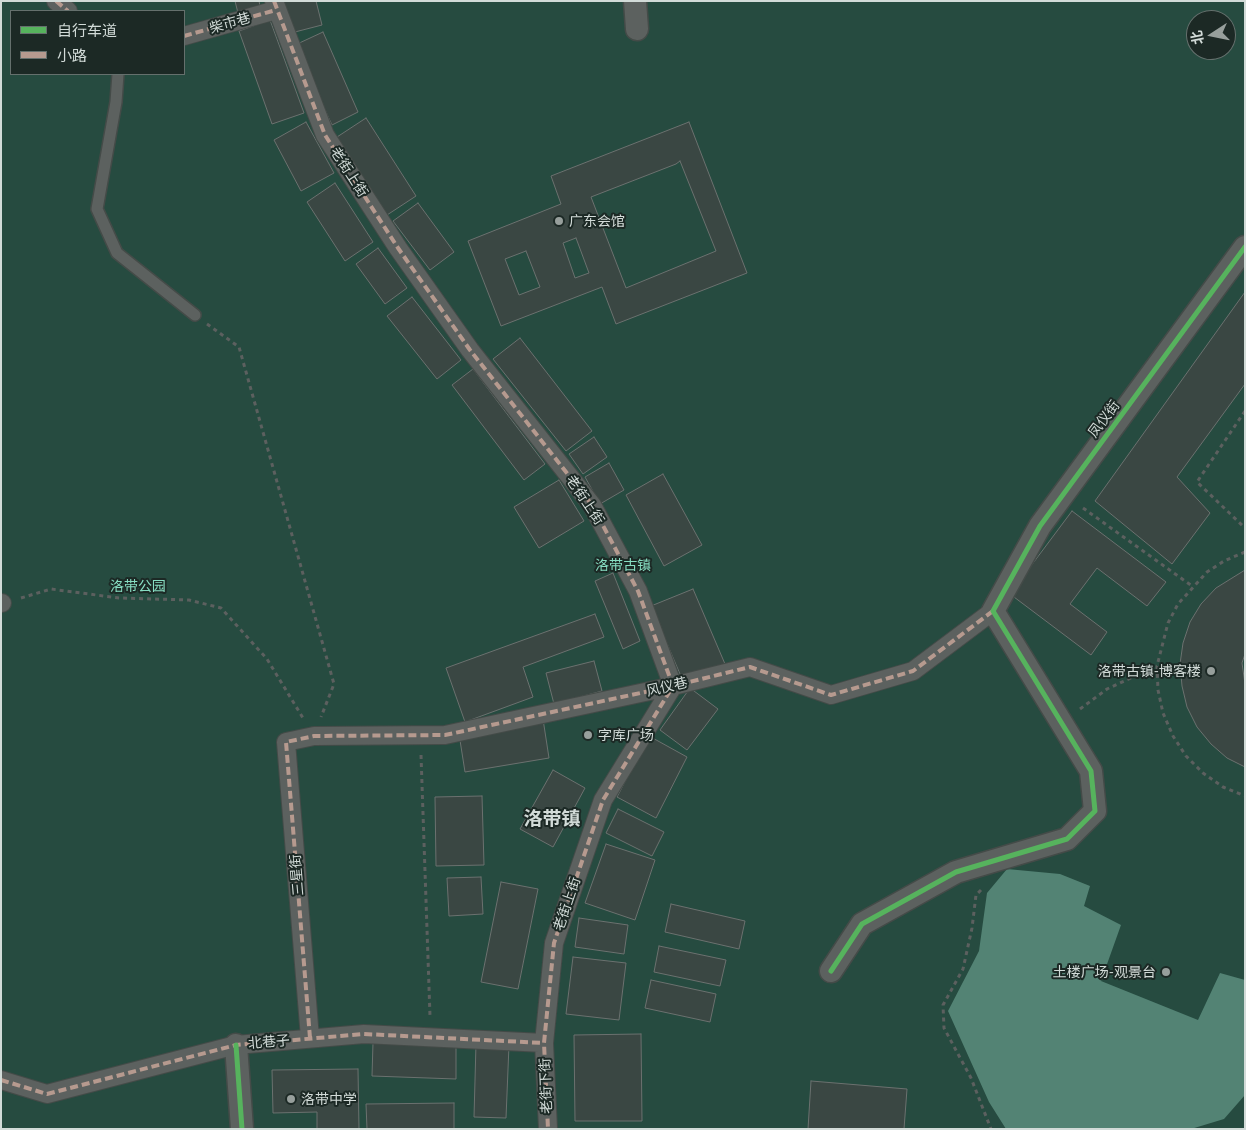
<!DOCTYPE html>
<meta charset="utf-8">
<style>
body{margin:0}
#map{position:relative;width:1246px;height:1130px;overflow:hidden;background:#29302e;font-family:Lato,"Noto Sans SC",sans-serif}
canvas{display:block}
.frame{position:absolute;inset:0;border:2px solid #d2dbd8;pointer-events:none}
.legend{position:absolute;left:10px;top:10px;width:175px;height:65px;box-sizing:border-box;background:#1c2925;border:1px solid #65706d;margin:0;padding:6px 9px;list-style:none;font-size:15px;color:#d2dbd8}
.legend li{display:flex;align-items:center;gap:10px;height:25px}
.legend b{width:25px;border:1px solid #65706d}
.north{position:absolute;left:1186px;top:10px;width:50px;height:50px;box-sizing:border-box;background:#1c2925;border:1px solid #65706d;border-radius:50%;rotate:259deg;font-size:14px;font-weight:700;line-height:20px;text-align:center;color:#d2dbd8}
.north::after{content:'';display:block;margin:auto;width:18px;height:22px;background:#979f9c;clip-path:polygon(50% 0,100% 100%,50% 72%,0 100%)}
</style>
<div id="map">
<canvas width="1246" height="1130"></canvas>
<div class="frame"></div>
<ul class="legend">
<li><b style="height:6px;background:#56b35d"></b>自行车道</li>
<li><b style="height:6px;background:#b69a8f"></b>小路</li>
</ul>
<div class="north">北</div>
</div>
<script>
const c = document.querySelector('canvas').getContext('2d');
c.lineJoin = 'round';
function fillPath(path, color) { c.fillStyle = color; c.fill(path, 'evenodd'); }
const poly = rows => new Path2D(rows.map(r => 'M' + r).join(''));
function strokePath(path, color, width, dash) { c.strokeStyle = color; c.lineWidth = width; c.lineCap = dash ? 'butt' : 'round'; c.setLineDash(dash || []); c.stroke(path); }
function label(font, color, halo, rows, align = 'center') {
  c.font = font + ' Lato,"Noto Sans SC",sans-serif'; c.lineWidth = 4; c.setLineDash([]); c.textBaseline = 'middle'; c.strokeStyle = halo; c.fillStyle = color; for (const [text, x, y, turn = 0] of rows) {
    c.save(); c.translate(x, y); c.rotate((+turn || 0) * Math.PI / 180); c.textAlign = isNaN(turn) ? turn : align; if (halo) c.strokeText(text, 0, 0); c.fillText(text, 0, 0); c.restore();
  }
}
const green = poly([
 [1,1,1245,1,1245,1129,1,1129],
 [11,11,184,11,184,74,11,74],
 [1196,20,1226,20,1226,50,1196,50]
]);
const water = poly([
 [1007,869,1060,874,1090,886,1084,906,1121,925,1101,981,1198,1020,1220,973,1245,980,1245,1095,1224,1119,1191,1129,1006,1129,989,1102,948,1011,979,951,987,893]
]);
const building = poly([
 [235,1,259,1,261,11,239,17,235,1],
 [283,1,316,1,322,25,291,33,283,1],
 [270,20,304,113,272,124,239,31,270,20],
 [323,32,358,112,332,125,295,45,323,32],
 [366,118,416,196,387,215,337,137,366,118],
 [306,122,334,173,301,191,274,140,306,122],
 [689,122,747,273,616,324,602,287,501,326,468,241,561,204,551,176,689,122],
 [680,161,716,251,626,288,591,197,676,164,680,161],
 [576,238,589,273,575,278,563,243,576,238],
 [526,251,540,287,519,295,505,259,526,251],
 [335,183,373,242,345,261,307,202,335,183],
 [418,203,454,252,430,270,393,221,418,203],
 [378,248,407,288,385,304,356,264,378,248],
 [1245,292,1245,384,1177,477,1210,513,1172,564,1095,501,1245,292],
 [412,297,461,360,437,379,387,316,412,297],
 [520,338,592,431,566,451,493,359,520,338],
 [473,369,545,464,524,480,452,385,473,369],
 [594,437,607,457,583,474,569,454,594,437],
 [609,463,624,490,600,504,585,477,609,463],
 [663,474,702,545,664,566,626,495,663,474],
 [559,480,584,521,539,548,514,507,559,480],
 [1072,511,1166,582,1147,606,1097,568,1070,604,1107,632,1091,655,1010,594,1072,511],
 [1245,570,1245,654,1242,663,1245,684,1245,767,1227,758,1211,744,1197,727,1187,707,1182,686,1180,664,1183,643,1190,622,1201,604,1216,588,1245,570],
 [613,573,640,641,623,649,595,581,613,573],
 [693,589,725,664,683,681,651,606,693,589],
 [595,614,604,637,523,667,533,697,465,722,446,668,595,614],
 [594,661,602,691,554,704,546,673,594,661],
 [690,688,718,709,687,750,660,730,690,688],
 [543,719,549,758,465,772,459,734,543,719],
 [649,736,687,757,656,818,617,797,649,736],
 [553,770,585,788,553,847,520,829,553,770],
 [482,796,484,865,436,866,435,797,482,796],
 [618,809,664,832,652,856,606,833,618,809],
 [606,844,655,860,635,920,585,903,606,844],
 [481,877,483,914,449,916,447,878,481,877],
 [501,882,538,889,518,989,481,982,501,882],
 [671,904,745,921,739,949,665,932,671,904],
 [579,918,628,925,624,954,575,947,579,918],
 [659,946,726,960,720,986,654,972,659,946],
 [573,957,626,963,619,1020,566,1014,573,957],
 [651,980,716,994,710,1022,645,1008,651,980],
 [641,1034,642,1121,575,1121,574,1035,641,1034],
 [373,1043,456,1045,456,1079,372,1076,373,1043],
 [476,1044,509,1045,506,1118,474,1117,476,1044],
 [358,1069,359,1129,317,1129,317,1112,273,1113,272,1070,358,1069],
 [811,1081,907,1089,904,1129,808,1129,811,1081],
 [454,1103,454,1129,367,1129,366,1104,454,1103]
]);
const path = poly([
 [207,324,239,347,334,684,321,717],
 [1245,411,1197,482,1245,528],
 [1083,508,1192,586],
 [1245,552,1224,561,1207,572,1178,604,1168,623,1157,666,1158,690,1163,713,1173,736,1186,756,1203,773,1223,787,1245,796],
 [21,598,51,589,119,598,189,600,221,608,267,659,303,718],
 [1080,709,1107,689,1157,666],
 [421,755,430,1016],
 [981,890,976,895,972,928,963,969,943,1005,944,1028,971,1078,991,1129]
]);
const service = poly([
 [118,74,116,102,97,209,117,253,195,315]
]);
const pedestrian = poly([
 [56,1,68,11],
 [274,1,325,135,398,248,470,350,592,505,638,591,673,686,603,800,554,943,544,1043,548,1129],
 [184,36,276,10],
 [1,603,2,603],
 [310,1038,286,742,314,736,445,735,673,686,750,667,831,695,913,671,993,611],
 [1,1080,47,1094,236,1045,364,1034,544,1043]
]);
const minor = poly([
 [635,1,637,29],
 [831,971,862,924,956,872,1067,839,1095,811,1091,771,993,611,1040,526,1245,247],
 [236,1045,242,1129]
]);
const quiet = poly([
 [56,1,68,11],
 [274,1,325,135,398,248,470,350,592,505,638,591,673,686,603,800,554,943,544,1043,548,1129],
 [184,36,276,10],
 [1,603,2,603],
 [310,1038,286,742,314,736,445,735,673,686,750,667,831,695,913,671,993,611],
 [1,1080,47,1094,236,1045,364,1034,544,1043]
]);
const cycleway = poly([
 [831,971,862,924,956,872,1067,839,1095,811,1091,771,993,611,1040,526,1245,247],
 [236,1045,242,1129]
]);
const markers = [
 [559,221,5,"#979f9c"],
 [1211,671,5,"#979f9c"],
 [588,735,5,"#979f9c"],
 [1166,972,5,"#979f9c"],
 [291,1099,5,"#979f9c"]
];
const streetNames = [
 ["柴市巷",230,23,-16],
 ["老街上街",349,172,57],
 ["凤仪街",1104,419,-53],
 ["老街上街",585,500,56],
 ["风仪巷",667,687,-13],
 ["三星街",297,875,-95],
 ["老街上街",567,904,-71],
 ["北巷子",269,1042,-5],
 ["老街下街",546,1086,-92]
];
const poiNames = [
 ["广东会馆",569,221],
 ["洛带古镇-博客楼",1201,671,"right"],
 ["字库广场",598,735],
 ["土楼广场-观景台",1156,972,"right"],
 ["洛带中学",301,1099]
];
const parkNames = [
 ["洛带古镇",623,565],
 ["洛带公园",138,586]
];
const districtNames = [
 ["洛带镇",552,819]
];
fillPath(green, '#264b40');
fillPath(water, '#538374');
fillPath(building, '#3a4743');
strokePath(building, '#6b716f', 1);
strokePath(service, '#444b48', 14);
strokePath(pedestrian, '#444b48', 20);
strokePath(minor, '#444b48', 25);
strokePath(path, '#5c605f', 3, [4, 4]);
strokePath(service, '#5c615f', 11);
strokePath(pedestrian, '#5c615f', 18);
strokePath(minor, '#5c615f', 22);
strokePath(quiet, '#b69a8f', 4, [8, 4]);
strokePath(cycleway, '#56b35d', 5);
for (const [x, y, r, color] of markers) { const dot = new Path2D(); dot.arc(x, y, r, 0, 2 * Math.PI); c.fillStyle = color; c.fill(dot); strokePath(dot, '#1c2925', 2); }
label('14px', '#d2dbd8', '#1c2925', streetNames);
label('14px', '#d2dbd8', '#1c2925', poiNames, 'left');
label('14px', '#87ddc2', '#1c2925', parkNames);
label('bold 19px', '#d2dbd8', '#1c2925', districtNames);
</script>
